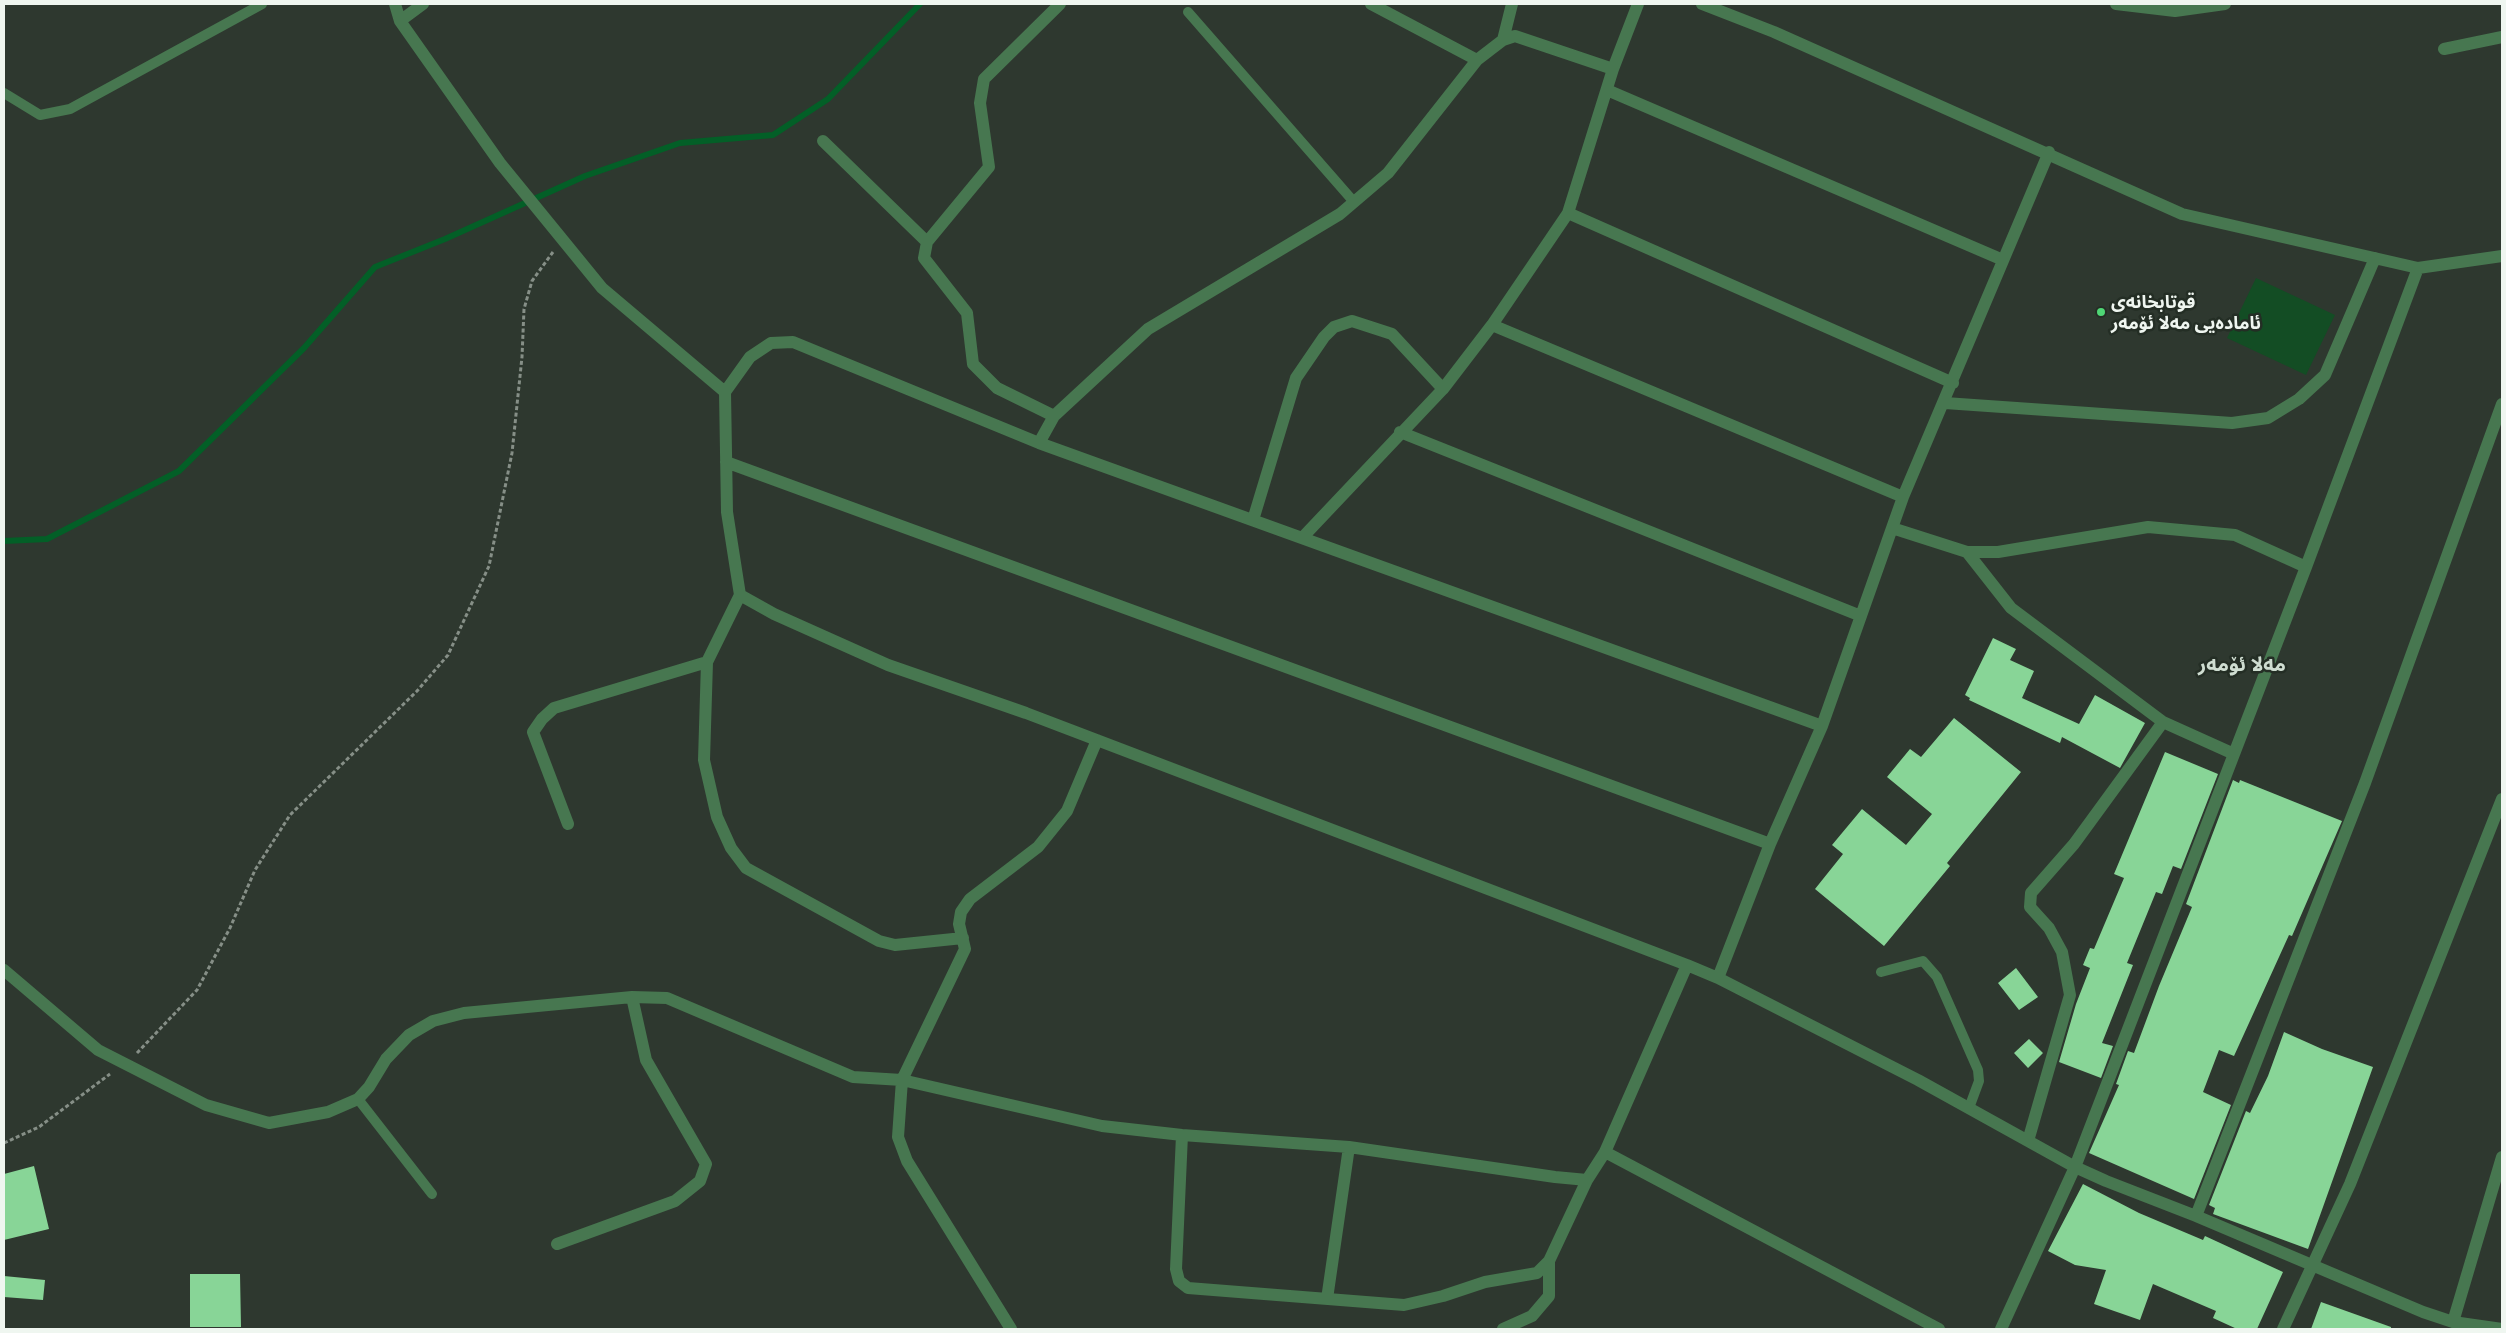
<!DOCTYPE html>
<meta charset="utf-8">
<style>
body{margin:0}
#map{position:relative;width:2506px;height:1333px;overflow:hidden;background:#2e382f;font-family:Lato,sans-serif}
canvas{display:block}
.frame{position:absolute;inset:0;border:5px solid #eff6f0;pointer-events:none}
</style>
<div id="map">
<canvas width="2506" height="1333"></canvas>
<div class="frame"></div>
</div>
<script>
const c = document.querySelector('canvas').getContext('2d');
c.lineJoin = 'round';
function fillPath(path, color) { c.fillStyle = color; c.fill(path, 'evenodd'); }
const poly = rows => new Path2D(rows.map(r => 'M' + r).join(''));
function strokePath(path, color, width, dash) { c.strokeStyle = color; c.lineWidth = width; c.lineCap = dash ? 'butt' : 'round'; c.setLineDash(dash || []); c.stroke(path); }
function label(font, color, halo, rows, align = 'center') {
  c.font = font + ' Lato,"Noto Sans Arabic",sans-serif'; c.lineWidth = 5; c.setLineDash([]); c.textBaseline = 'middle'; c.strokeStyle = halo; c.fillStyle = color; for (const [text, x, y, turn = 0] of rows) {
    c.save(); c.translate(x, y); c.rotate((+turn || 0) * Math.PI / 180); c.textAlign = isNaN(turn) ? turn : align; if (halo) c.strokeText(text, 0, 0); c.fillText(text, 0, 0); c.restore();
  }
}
const green = poly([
 [2256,278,2335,315,2306,375,2227,338]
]);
const stream = poly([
 [4,541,47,539,179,471,304,348,375,267,445,239,585,176,680,143,773,135,828,99,920,4]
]);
const building = poly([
 [1993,638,2016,649,2010,660,2034,671,2022,698,2079,724,2095,695,2145,723,2120,768,2062,737,2060,743,1969,700,1970,698,1965,695],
 [1954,718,2021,772,1947,863,1950,866,1884,946,1815,889,1843,854,1832,845,1862,809,1906,845,1932,814,1887,777,1910,749,1921,757],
 [2165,752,2218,774,2181,869,2173,866,2162,894,2156,892,2127,963,2133,965,2102,1043,2113,1046,2101,1078,2059,1062,2076,1004,2090,968,2083,965,2090,948,2094,949,2124,878,2114,874],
 [2233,780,2239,783,2240,780,2342,821,2292,936,2289,935,2234,1056,2219,1050,2203,1092,2231,1105,2194,1199,2089,1153,2119,1085,2116,1084,2128,1051,2134,1053,2159,986,2192,907,2186,904],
 [2016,968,2038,997,2019,1010,1998,983],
 [2284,1032,2322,1049,2373,1067,2308,1249,2213,1214,2215,1208,2209,1205,2246,1111,2250,1113,2268,1076],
 [2029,1039,2043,1053,2028,1068,2014,1053],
 [34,1166,49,1229,4,1240,4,1174],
 [2083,1184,2139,1213,2203,1240,2205,1236,2283,1272,2257,1329,2237,1329,2213,1318,2216,1311,2153,1284,2140,1320,2094,1304,2106,1270,2075,1265,2048,1251],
 [190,1274,240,1274,241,1327,190,1327],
 [4,1276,45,1280,43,1300,4,1297],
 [2321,1302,2391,1327,2391,1329,2311,1329]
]);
const path = poly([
 [137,1053,197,990,230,928,255,870,290,815,417,691,448,655,489,566,512,453,522,357,524,309,532,281,553,252],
 [4,1143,39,1127,110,1074]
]);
const service = poly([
 [1188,12,1354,202],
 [4,93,40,115,70,109,262,4],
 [1881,972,1923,961,1937,977,1978,1070,1979,1081,1969,1108],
 [358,1099,432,1194]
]);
const minor = poly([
 [395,4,400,21,500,163,602,288,725,392],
 [1371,4,1477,60,1503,40,1515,36,1613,69],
 [1702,4,1774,32,2182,214,2418,268,2502,256],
 [2116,4,2175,11,2225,4],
 [400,21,423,4],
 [1503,40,1512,4],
 [2444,49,2502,37],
 [1607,90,2003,260],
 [823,141,927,242],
 [1568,213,1953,383],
 [1492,325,1903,497],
 [1945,403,2232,423,2268,418,2299,399,2325,375,2375,258],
 [1054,416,997,388,973,364,967,313,924,258,927,242,989,167,980,103,984,79,1060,4],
 [1400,432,1861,616],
 [1039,443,1054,416,1148,329,1340,214,1388,173,1477,60],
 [726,462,1770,844],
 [1253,520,1296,378,1324,337,1334,327,1352,321,1392,334,1443,389],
 [1892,528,1967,552,1998,552,2148,527,2235,535,2306,567],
 [1302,538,1443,389,1492,325,1568,213,1613,69,1638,4],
 [1967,552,2011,608,2163,722,2074,844,2031,893,2030,907,2049,928,2062,952,2070,995,2028,1141],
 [740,595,707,662,704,760,717,817,731,848,746,868,879,941,895,945,963,938],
 [2163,722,2234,754],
 [1822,726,1039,443,793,342,771,343,750,357,725,392,727,512,740,595,774,614,888,665,1026,713,1687,965,1718,978,1918,1080,2075,1167,2106,1181,2196,1216,2423,1312,2453,1322,2502,1329],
 [568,824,533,732,542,719,554,708,707,662],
 [4,970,98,1050,206,1105,269,1123,328,1112,358,1099,369,1087,386,1059,409,1035,433,1021,464,1013,632,997,667,998,853,1077,902,1080,1102,1126,1182,1135,1349,1147,1555,1177,1587,1180,1605,1152,1687,965],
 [1718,978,1770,844,1822,726,1903,497,2049,152],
 [1182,1135,1176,1269,1179,1281,1188,1288,1404,1305,1443,1296,1485,1282,1537,1273,1549,1261,1587,1180],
 [1605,1152,1939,1329],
 [2196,1216,2365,783,2502,404],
 [557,1244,675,1201,700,1181,706,1164,646,1060,632,997],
 [1327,1299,1349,1147],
 [2453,1322,2502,1157],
 [1011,1329,907,1161,898,1137,902,1080,965,949,959,924,961,912,970,899,1038,847,1067,811,1097,740],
 [1503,1329,1532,1316,1549,1296,1549,1261],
 [2001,1329,2075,1167,2306,567,2418,268],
 [2283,1329,2350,1184,2502,799]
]);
const markers = [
 [2101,312,5,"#4fd675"]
];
const poiNames = [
 ["قوتابخانەی",2111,302],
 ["ئامادەیی مەلا ئۆمەر",2111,323]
];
const quarterNames = [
 ["مەلا ئۆمەر",2242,665]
];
fillPath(green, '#134d24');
strokePath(stream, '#035f27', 6);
fillPath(building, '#88d597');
strokePath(path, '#868f87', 3, [4, 2.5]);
strokePath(service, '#477750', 10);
strokePath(minor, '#477750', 12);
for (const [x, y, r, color] of markers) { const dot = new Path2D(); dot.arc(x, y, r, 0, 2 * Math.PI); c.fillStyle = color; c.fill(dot); strokePath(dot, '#242e25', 2); }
label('bold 18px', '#eff6f0', '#242e25', poiNames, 'left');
label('bold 20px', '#cfddd1', '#242e25', quarterNames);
</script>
